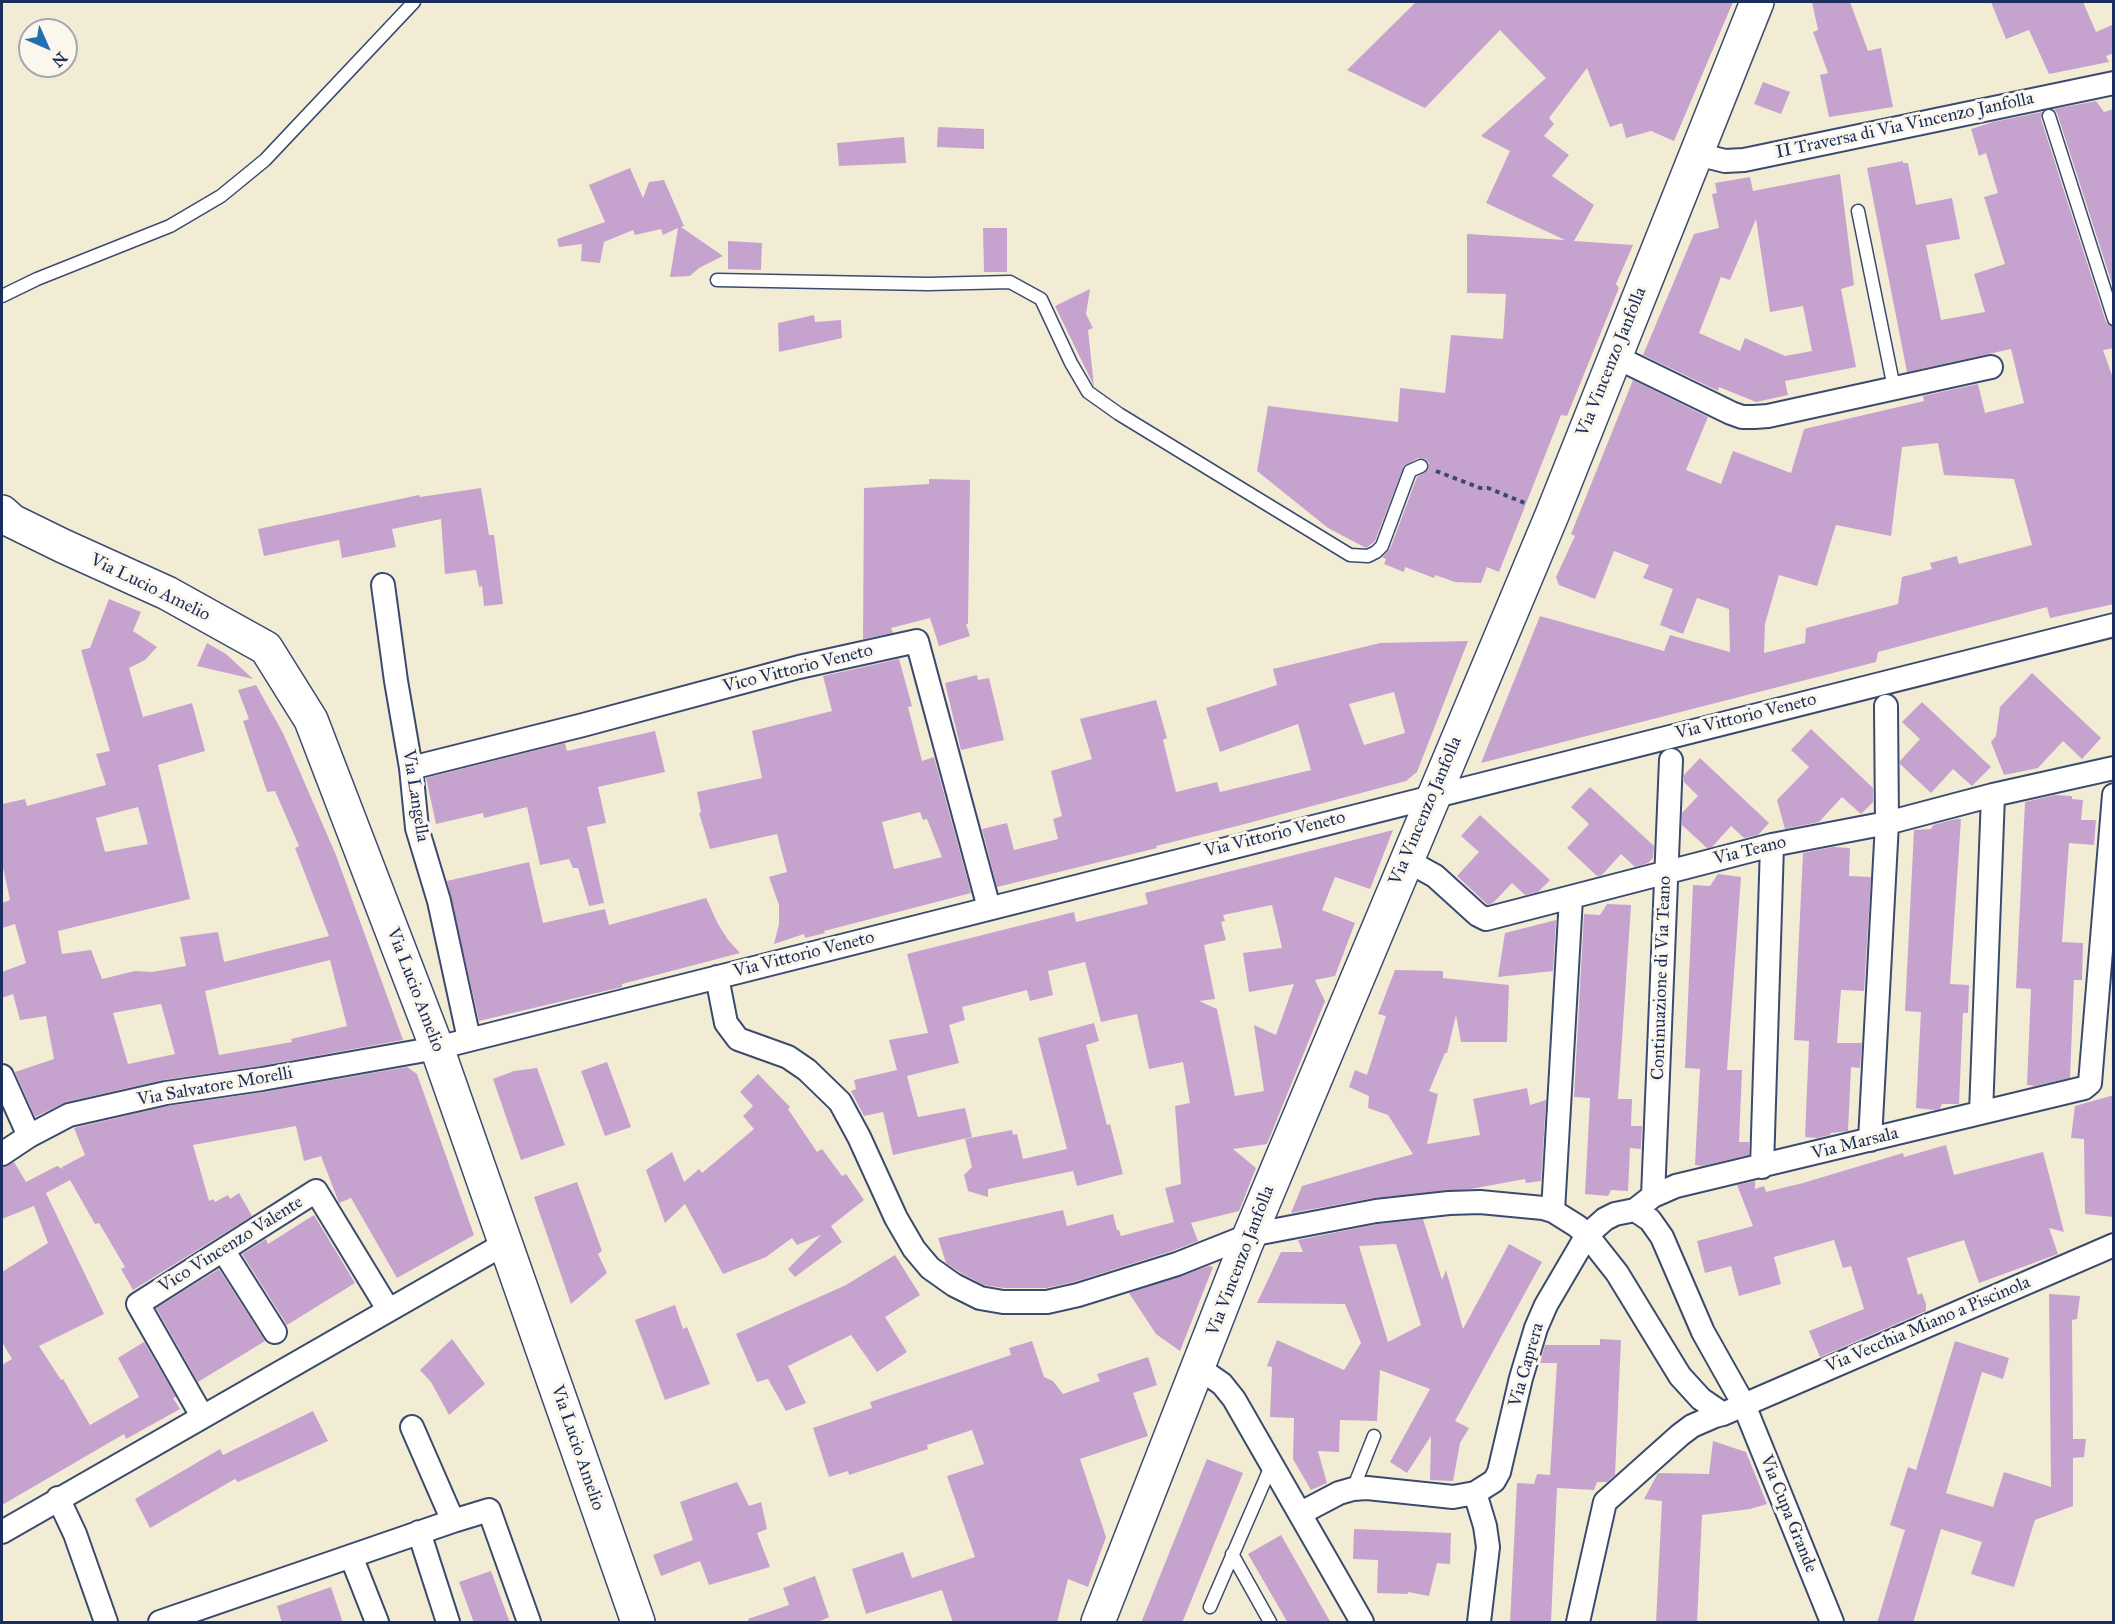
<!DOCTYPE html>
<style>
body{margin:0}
#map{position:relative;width:2115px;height:1624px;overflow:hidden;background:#f3ecd5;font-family:"IM FELL Great Primer",serif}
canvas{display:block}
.frame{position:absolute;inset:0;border:3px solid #1b2f5e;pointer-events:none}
.north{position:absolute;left:18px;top:18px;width:60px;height:60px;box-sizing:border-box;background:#fbf7ec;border:2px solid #a1a7b3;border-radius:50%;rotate:135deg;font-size:16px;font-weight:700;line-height:24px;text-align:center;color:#1b2f5e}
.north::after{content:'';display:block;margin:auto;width:21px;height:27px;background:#1f6fb2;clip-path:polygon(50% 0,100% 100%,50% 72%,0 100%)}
</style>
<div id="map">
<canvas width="2115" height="1624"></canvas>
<div class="frame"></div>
<div class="north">N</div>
</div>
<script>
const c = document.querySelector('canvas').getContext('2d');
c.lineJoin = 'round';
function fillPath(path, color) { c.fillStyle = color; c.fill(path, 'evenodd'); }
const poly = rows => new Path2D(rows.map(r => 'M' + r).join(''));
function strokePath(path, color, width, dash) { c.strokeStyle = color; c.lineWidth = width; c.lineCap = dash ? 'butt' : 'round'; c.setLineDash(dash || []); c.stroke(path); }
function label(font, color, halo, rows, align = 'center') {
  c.font = font + ' "IM FELL Great Primer",serif'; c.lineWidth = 6; c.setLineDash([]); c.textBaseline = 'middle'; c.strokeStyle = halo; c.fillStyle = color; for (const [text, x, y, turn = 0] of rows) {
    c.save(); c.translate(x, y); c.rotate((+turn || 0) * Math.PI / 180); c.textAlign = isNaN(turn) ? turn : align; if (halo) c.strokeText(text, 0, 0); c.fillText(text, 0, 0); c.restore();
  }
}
const building = poly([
 [1416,2,1733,2,1674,141,1651,131,1626,138,1622,123,1610,127,1587,68,1549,118,1554,124,1544,136,1569,155,1552,176,1594,205,1574,241,1633,245,1616,284,1619,288,1567,416,1561,415,1499,572,1487,567,1481,583,1455,582,1435,575,1434,578,1405,567,1404,572,1384,564,1386,559,1382,557,1390,549,1417,477,1428,470,1429,463,1425,459,1418,458,1404,466,1375,541,1366,548,1328,528,1257,471,1268,406,1398,422,1400,388,1445,393,1451,335,1503,339,1506,294,1467,293,1467,234,1565,240,1486,203,1510,151,1481,136,1546,78,1500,30,1425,108,1347,70],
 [1812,2,1850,2,1868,51,1881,48,1893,107,1829,117,1820,75,1828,73,1813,32,1818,30],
 [1991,2,2083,2,2096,32,2114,24,2114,53,2106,56,2109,62,2049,74,2029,30,2006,39],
 [1763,82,1790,92,1781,114,1754,104],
 [2096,101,2104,112,2114,109,2114,290,2057,113,2054,109],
 [2042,112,2041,119,2106,322,2114,327,2114,348,2103,350,2114,381,2114,604,2050,618,2047,607,1878,652,1876,662,1481,763,1540,616,1664,651,1670,635,1730,652,1729,609,1697,598,1683,634,1660,625,1673,589,1643,578,1649,565,1614,551,1595,599,1559,585,1556,577,1575,536,1571,534,1633,380,1708,417,1686,470,1721,484,1733,451,1791,473,1804,429,1924,401,1923,396,1978,384,1985,413,2024,403,2011,349,1907,372,1867,168,1903,161,1903,163,1908,163,1916,205,1952,198,1960,239,1926,245,1941,320,1985,312,1974,274,2005,264,1984,197,1998,193,1986,153,1979,156,1971,129,1993,122],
 [1938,443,1944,475,2014,479,2032,545,1959,564,1957,556,1930,563,1932,569,1902,577,1898,604,1806,628,1805,643,1764,653,1765,624,1779,575,1817,586,1836,525,1891,536,1902,447],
 [938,127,984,129,984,149,937,147],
 [904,137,906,163,839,166,837,143],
 [630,168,643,198,649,182,664,180,684,226,681,227,723,256,699,268,690,276,670,277,678,228,663,235,661,229,635,235,633,230,604,242,600,263,581,261,582,244,559,247,557,239,605,222,589,185],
 [1840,174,1854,285,1841,289,1856,367,1785,381,1788,395,1756,402,1719,387,1718,391,1643,355,1694,234,1719,228,1712,194,1717,193,1715,183,1750,177,1753,191],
 [1756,219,1770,312,1803,306,1812,351,1785,356,1745,338,1740,351,1699,333,1721,277,1730,280],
 [983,228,1007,228,1007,272,984,272],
 [728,241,762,243,761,270,728,269],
 [1090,289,1086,314,1093,328,1088,330,1094,386,1055,306],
 [814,315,815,322,841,320,842,338,779,352,778,323],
 [929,479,970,480,968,624,966,624,970,636,939,646,930,618,891,628,893,633,863,639,864,488,929,484],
 [481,488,489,535,494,535,503,604,484,606,482,586,479,587,476,570,445,574,441,519,392,529,396,547,342,558,339,540,264,556,258,529,419,495,420,497],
 [109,599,141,612,133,631,157,647,145,660,129,668,143,717,192,703,205,751,158,765,190,899,58,931,62,954,91,950,102,979,135,971,152,972,186,966,180,937,218,932,224,962,329,936,295,848,299,846,275,791,267,792,243,721,249,719,238,690,256,685,283,733,336,855,403,1040,260,1066,163,1080,66,1102,35,1117,15,1072,54,1059,46,1016,20,1020,13,994,2,998,2,972,26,963,15,924,2,928,2,903,10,900,2,863,2,804,25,799,27,806,106,785,96,754,110,751,81,650,90,648],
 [138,807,148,844,105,852,96,818],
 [330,960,347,1026,291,1039,292,1042,219,1055,205,991],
 [161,1004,175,1054,128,1064,113,1013],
 [1468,641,1417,772,1406,781,1241,825,1156,846,1157,848,997,887,982,829,1007,823,1014,850,1058,839,1053,819,1062,816,1051,771,1092,759,1080,719,1156,700,1167,738,1163,740,1176,792,1217,782,1220,792,1311,770,1298,724,1220,752,1206,708,1277,685,1273,669,1380,643],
 [1394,692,1405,733,1364,745,1349,704],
 [207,643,226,654,253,679,197,666],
 [899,659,912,706,908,707,922,761,934,757,971,893,824,931,825,933,805,938,804,934,774,944,779,924,779,905,769,877,787,872,777,834,710,849,699,813,701,812,697,792,762,778,752,731,832,711,823,676],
 [920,812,923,820,927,819,942,857,894,869,882,822],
 [2032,673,2101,738,2082,759,2063,741,2038,768,2004,775,1991,742,1996,736,2000,707],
 [977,675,978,680,989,678,1004,740,961,750,945,683],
 [1922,702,1991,767,1972,786,1953,769,1931,793,1900,764,1900,761,1920,739,1902,722],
 [1811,729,1873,788,1873,802,1861,814,1842,797,1819,822,1785,829,1777,800,1809,767,1791,750],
 [655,731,665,772,598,787,606,823,587,827,604,903,589,906,578,868,573,868,569,859,540,865,527,807,484,818,483,813,436,824,426,778,565,743,567,751],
 [1700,758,1769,823,1758,835,1744,838,1731,826,1712,847,1707,848,1682,825,1682,813,1698,796,1684,782,1684,775],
 [1590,787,1654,846,1653,858,1648,863,1635,867,1621,854,1602,875,1597,876,1567,848,1589,824,1571,807],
 [2055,795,2072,796,2072,799,2083,800,2081,820,2096,820,2094,845,2069,843,2062,942,2083,943,2082,980,2074,980,2070,1078,2035,1086,2027,1085,2031,989,2016,988,2025,802],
 [1480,815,1550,880,1538,892,1525,895,1512,883,1493,903,1488,905,1457,876,1479,852,1461,836],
 [1956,819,1961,819,1950,984,1969,985,1968,1013,1963,1013,1959,1104,1942,1104,1940,1109,1935,1110,1916,1108,1921,1012,1905,1011,1914,830,1931,829,1933,825],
 [1393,830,1370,889,1335,877,1322,910,1355,923,1335,976,1315,980,1325,1001,1267,1144,1233,1149,1256,1168,1239,1211,1191,1223,1198,1241,1172,1251,1074,1282,1046,1288,1004,1288,984,1285,961,1273,946,1263,938,1238,1063,1210,1067,1226,1113,1214,1117,1230,1119,1230,1121,1236,1174,1222,1165,1188,1181,1184,1175,1106,1190,1103,1183,1062,1149,1069,1137,1014,1101,1022,1085,962,1048,971,1053,995,1030,1001,1027,990,962,1007,965,1020,949,1025,959,1063,907,1076,918,1117,965,1108,972,1137,893,1155,883,1112,864,1116,851,1091,856,1089,854,1080,897,1070,889,1040,928,1033,907,954,1074,912,1076,922,1148,904,1145,893],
 [1272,905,1282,948,1243,953,1249,992,1294,984,1276,1035,1254,1025,1264,1091,1235,1096,1217,1009,1199,1001,1215,999,1204,945,1226,940,1221,922,1225,921,1223,915],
 [1833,847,1850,848,1849,876,1871,877,1864,991,1841,990,1837,1043,1862,1043,1860,1068,1851,1067,1848,1131,1831,1133,1830,1135,1817,1138,1805,1137,1809,1041,1794,1040,1803,853],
 [529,862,543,923,605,909,609,925,706,898,718,924,728,940,740,953,622,984,622,987,479,1021,447,881],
 [1718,874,1741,877,1727,1070,1742,1070,1739,1142,1749,1142,1749,1155,1702,1166,1695,1165,1700,1069,1685,1068,1693,885,1710,886],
 [1607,904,1631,905,1618,1099,1632,1099,1631,1126,1642,1126,1641,1149,1630,1148,1628,1191,1611,1190,1608,1196,1585,1194,1590,1098,1574,1097,1584,914,1600,915],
 [1556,920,1553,971,1498,977,1505,933],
 [1395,970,1443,971,1443,978,1509,985,1507,1042,1461,1042,1456,1015,1447,1053,1445,1053,1429,1091,1438,1094,1427,1144,1480,1135,1473,1099,1527,1088,1530,1105,1546,1100,1541,1181,1526,1183,1525,1179,1471,1189,1374,1198,1291,1213,1302,1186,1413,1154,1388,1115,1368,1108,1369,1096,1349,1087,1355,1070,1367,1075,1386,1016,1378,1014],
 [1094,1023,1099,1041,1086,1045,1107,1125,1110,1124,1123,1174,1077,1186,1073,1171,988,1189,988,1197,968,1191,964,1175,972,1167,965,1139,1012,1130,1013,1135,1017,1134,1023,1159,1067,1149,1038,1038],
 [607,1062,631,1127,605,1136,581,1071],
 [407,1067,417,1074,474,1235,397,1278,351,1198,339,1203,321,1156,304,1161,296,1126,193,1145,209,1201,213,1199,215,1202,228,1195,230,1199,239,1193,252,1216,133,1290,121,1269,125,1267,99,1223,95,1224,70,1180,46,1193,104,1314,39,1346,61,1380,63,1379,90,1425,139,1397,118,1358,144,1342,176,1397,173,1398,180,1409,126,1439,124,1434,2,1505,2,1365,12,1359,2,1342,2,1272,48,1243,34,1206,2,1219,2,1167,14,1162,26,1182,57,1166,63,1169,62,1167,85,1155,74,1128,168,1106,264,1092],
 [537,1068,565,1145,521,1160,493,1079,514,1071],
 [758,1074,790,1107,788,1109,817,1152,822,1149,842,1176,846,1174,864,1200,831,1226,842,1242,795,1277,788,1269,821,1235,797,1245,792,1238,766,1257,723,1274,685,1204,665,1223,646,1170,672,1152,684,1182,699,1169,702,1173,754,1129,743,1116,753,1106,740,1092],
 [2114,1095,2114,1217,2085,1214,2084,1139,2071,1138,2075,1106],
 [1946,1145,1954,1175,2043,1152,2064,1232,2049,1228,2058,1254,1979,1283,1964,1240,1907,1258,1918,1295,1922,1293,1926,1304,1926,1311,1820,1357,1809,1331,1864,1309,1851,1266,1843,1268,1834,1240,1774,1257,1781,1284,1739,1296,1731,1266,1705,1273,1697,1241,1753,1226,1737,1185,1755,1181,1755,1189,1764,1186,1766,1192,1803,1183,1903,1153,1904,1157],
 [577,1182,602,1251,598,1254,607,1273,571,1304,534,1197],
 [314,1215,355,1283,287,1325,242,1254,266,1239,268,1244],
 [1423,1219,1442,1280,1446,1270,1463,1329,1509,1244,1542,1262,1455,1421,1469,1428,1460,1443,1453,1481,1430,1480,1431,1436,1407,1473,1390,1462,1430,1389,1380,1370,1377,1421,1340,1420,1339,1452,1318,1451,1327,1483,1311,1490,1293,1459,1294,1418,1270,1417,1272,1367,1267,1366,1277,1340,1344,1370,1361,1343,1345,1304,1257,1303,1281,1252,1303,1252,1298,1240,1378,1224],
 [1396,1244,1421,1325,1388,1342,1359,1246],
 [895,1255,920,1295,885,1317,907,1352,877,1372,851,1335,788,1366,806,1403,786,1411,768,1379,757,1382,736,1334,846,1285],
 [1209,1266,1213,1267,1180,1351,1156,1334,1129,1293],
 [219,1269,265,1341,198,1382,156,1308],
 [2049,1294,2080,1296,2077,1319,2072,1320,2073,1439,2086,1439,2084,1457,2073,1458,2073,1506,2035,1520,2014,1587,1971,1574,1982,1542,1941,1529,1913,1623,1877,1623,1905,1530,1890,1525,1908,1467,1916,1470,1955,1341,2009,1358,2003,1379,1982,1372,1946,1493,1993,1507,2004,1472,2051,1487],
 [675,1305,683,1329,687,1327,710,1384,665,1400,635,1320],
 [452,1339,485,1384,449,1415,431,1382,420,1370],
 [1600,1339,1621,1340,1615,1475,1607,1482,1597,1482,1594,1490,1557,1488,1551,1622,1510,1623,1517,1483,1534,1484,1537,1474,1550,1475,1557,1363,1540,1363,1545,1345,1600,1345],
 [1032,1341,1044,1377,1053,1381,1063,1394,1100,1381,1097,1374,1148,1357,1157,1385,1133,1393,1148,1436,1080,1459,1106,1537,1088,1587,1068,1579,1057,1623,953,1623,942,1590,866,1614,852,1569,903,1552,912,1578,975,1557,947,1476,984,1464,972,1430,927,1445,928,1449,849,1475,848,1471,829,1477,813,1428,872,1408,870,1402,1011,1355,1009,1348],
 [313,1411,328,1441,238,1482,235,1479,150,1528,135,1499,220,1449,223,1455],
 [1713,1441,1746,1452,1767,1504,1750,1509,1702,1515,1697,1623,1656,1623,1662,1501,1644,1499,1658,1473,1709,1474],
 [1207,1459,1243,1473,1182,1623,1141,1623],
 [737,1482,749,1506,761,1502,767,1529,757,1533,770,1567,709,1585,700,1561,661,1576,653,1555,693,1540,680,1502],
 [1354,1529,1451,1533,1450,1564,1437,1563,1429,1596,1408,1592,1408,1594,1377,1593,1378,1560,1353,1559],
 [1281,1535,1331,1623,1288,1623,1248,1554],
 [491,1571,510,1623,474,1623,459,1582],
 [815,1576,829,1617,816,1623,749,1623,748,1619,789,1605,783,1588],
 [331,1587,343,1623,282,1623,277,1606]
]);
const path = poly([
 [1436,471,1480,488,1488,488,1527,504]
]);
const lane = poly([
 [2049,116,2114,319],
 [1858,211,1894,388],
 [717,280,928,284,1010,282,1041,299,1071,363,1088,392,1119,414,1350,555,1368,556,1376,552,1382,546,1410,471,1421,466],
 [2,296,37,279,170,226,221,196,265,160,414,2],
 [1353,1489,1374,1436],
 [1232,1554,1270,1622],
 [1210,1607,1272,1464]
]);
const street = poly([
 [1697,154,1725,161,1744,160,2114,83],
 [1614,356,1731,413,1742,417,1754,417,1768,416,1991,367],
 [383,585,396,681,411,768,417,828,439,901,469,1039],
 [411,768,583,725,799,667,917,641,989,908],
 [1406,860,1435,876,1478,915,1486,919,1490,918,1772,845,1887,823,1993,795,2114,768],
 [717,977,726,1023,738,1039,788,1057,807,1070,840,1102,859,1137,896,1218,914,1249,930,1268,954,1285,980,1298,1003,1302,1047,1302,1078,1295,1177,1264,1250,1235,1376,1211,1449,1203,1480,1202,1543,1208,1553,1211,1577,1226,1587,1235,1617,1273,1680,1376,1701,1399,1723,1414],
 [2,1076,29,1136],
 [1981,1113,1993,795],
 [1870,1140,1887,823,1886,706],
 [2,1154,29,1136,69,1115,166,1093,262,1079,437,1048,2114,625],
 [1762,1167,1772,845],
 [1653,1196,1671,760],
 [1635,1210,1653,1196,1676,1186,2084,1088,2090,1083,2114,795],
 [1553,1211,1571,898],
 [223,1250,275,1332],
 [1199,1368,1222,1384,1234,1399,1362,1622],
 [202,1416,138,1304,316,1191,388,1309],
 [1475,1493,1485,1526,1488,1547,1479,1622],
 [58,1498,75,1534,106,1622],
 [1301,1513,1339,1493,1353,1489,1367,1488,1453,1497,1475,1493,1494,1481,1499,1472,1521,1378,1536,1328,1546,1305,1587,1235,1605,1219,1615,1214,1635,1210,1650,1220,1662,1237,1703,1332,1744,1405,1832,1622],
 [453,1521,489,1510,529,1622],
 [2,1532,506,1243],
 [419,1532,448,1622],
 [351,1556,377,1622],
 [160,1622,453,1521,412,1427],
 [1578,1622,1605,1502,1680,1435,1692,1426,1715,1416,1723,1414,2114,1245]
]);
const secondary = poly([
 [1098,1622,1246,1244,1552,515,1757,2]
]);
const primary = poly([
 [2,512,12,521,63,546,167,593,266,648,311,720,437,1048,638,1622]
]);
const streetNames = [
 ["II Traversa di Via Vincenzo Janfolla",1905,126,-12],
 ["Via Vincenzo Janfolla",1612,362,-68],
 ["Via Lucio Amelio",150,588,26],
 ["Vico Vittorio Veneto",798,669,-14],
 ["Via Vittorio Veneto",1746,717,-14],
 ["Via Langella",415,796,81],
 ["Via Vincenzo Janfolla",1426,811,-67],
 ["Via Vittorio Veneto",1275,835,-14],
 ["Via Teano",1750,851,-14],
 ["Via Vittorio Veneto",804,955,-14],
 ["Continuazione di Via Teano",1662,978,-88],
 ["Via Lucio Amelio",415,990,69],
 ["Via Salvatore Morelli",215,1087,-10],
 ["Via Marsala",1855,1144,-14],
 ["Vico Vincenzo Valente",231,1245,-32],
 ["Via Vincenzo Janfolla",1241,1261,-69],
 ["Via Vecchia Miano a Piscinola",1928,1325,-23],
 ["Via Caprera",1527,1365,-74],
 ["Via Lucio Amelio",577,1448,71],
 ["Via Cupa Grande",1788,1514,68]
];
fillPath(building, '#c6a3cf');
strokePath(lane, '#3b4b70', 15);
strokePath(street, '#3b4b70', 26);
strokePath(secondary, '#3b4b70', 36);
strokePath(primary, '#3b4b70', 36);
strokePath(path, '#3b4b70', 4, [4.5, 4.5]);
strokePath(lane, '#fff', 12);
strokePath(street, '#fff', 22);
strokePath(secondary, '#fff', 33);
strokePath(primary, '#fff', 33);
label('18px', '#1b2f5e', '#fbf7ec', streetNames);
</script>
